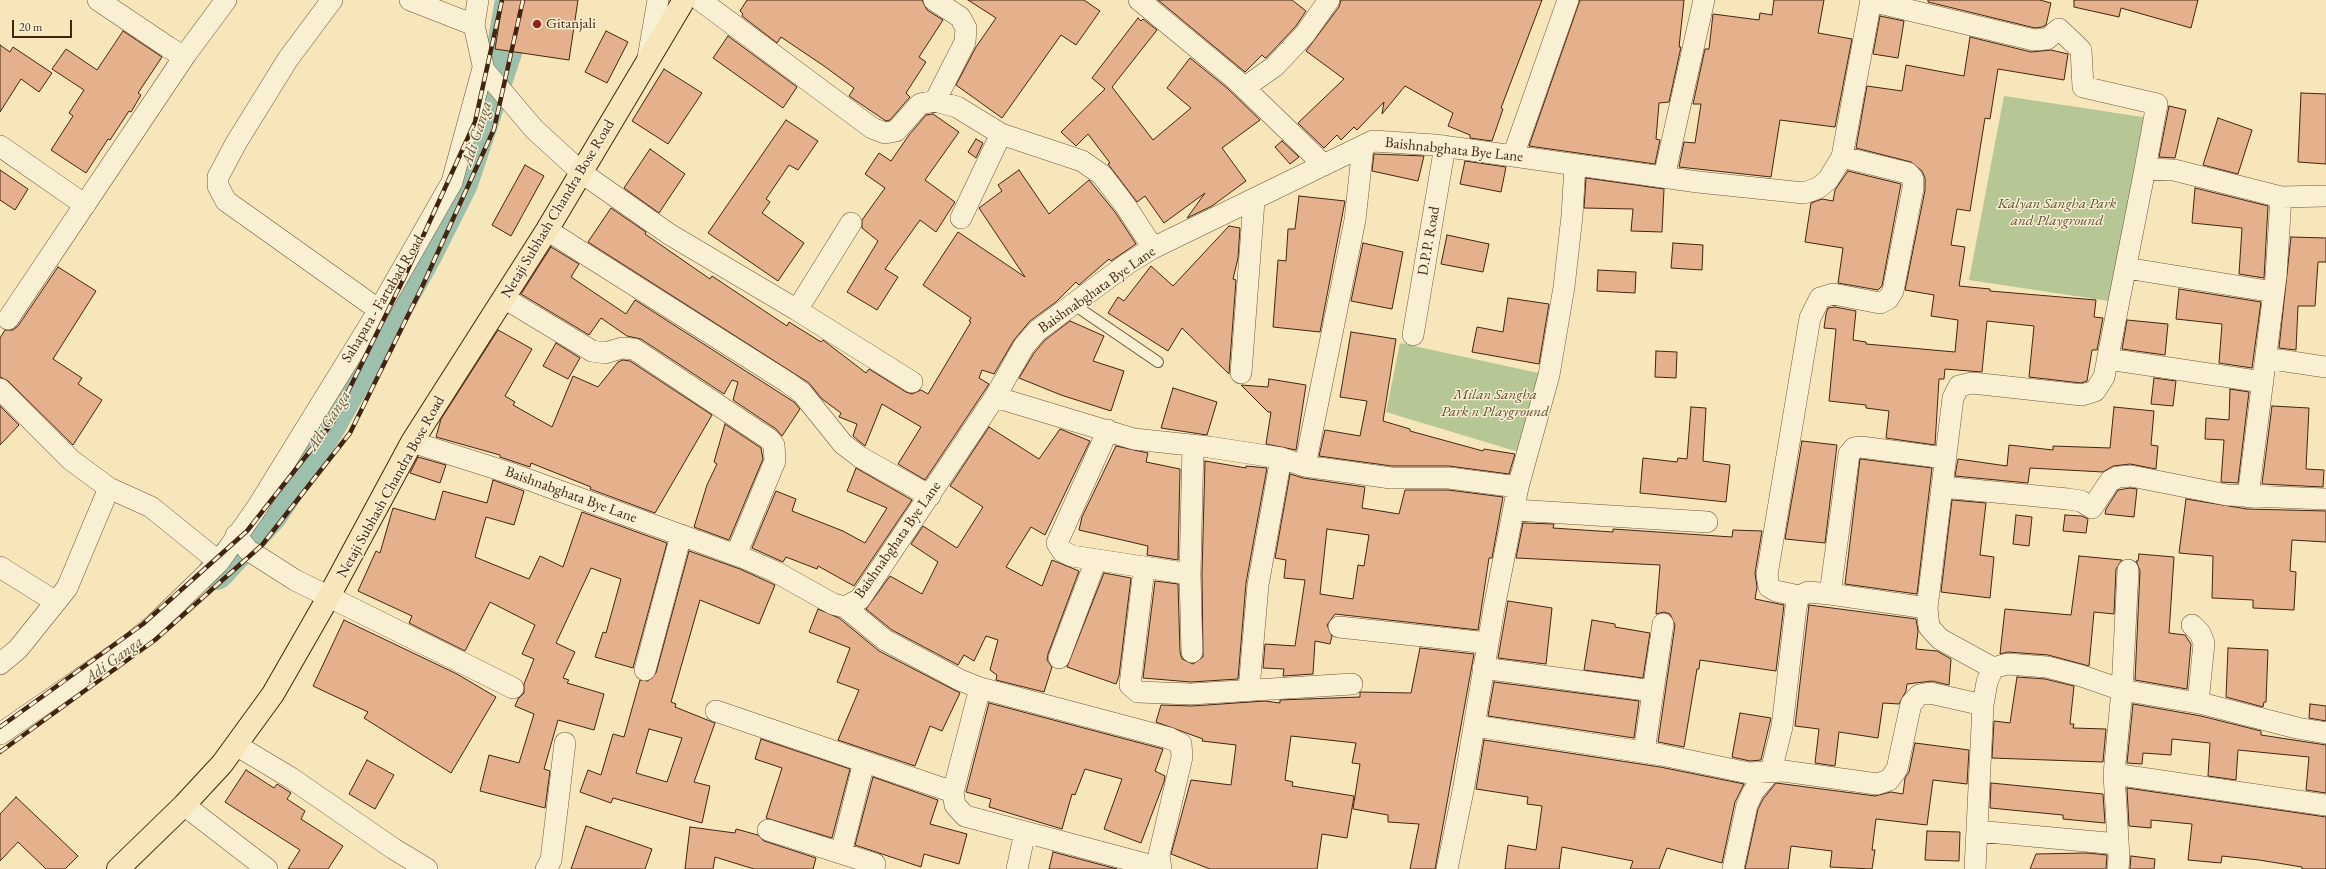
<!DOCTYPE html>
<style>
body{margin:0}
#map{position:relative;width:2326px;height:869px;overflow:hidden;background:#f6e6b9;font-family:"EB Garamond",serif}
canvas{display:block}
.scale{position:absolute;left:12px;top:20px;width:60px;height:18px;box-sizing:border-box;border:2px solid #432411;border-top:0;padding-left:5px;font-size:12px;line-height:14px;white-space:nowrap;color:#432411;-webkit-text-stroke:3px #f9efd2;paint-order:stroke}
</style>
<div id="map">
<canvas width="2326" height="869"></canvas>
<div class="scale">20 m</div>
</div>
<script>
const c = document.querySelector('canvas').getContext('2d');
c.lineJoin = 'round';
function fillPath(path, color) { c.fillStyle = color; c.fill(path, 'evenodd'); }
const poly = rows => new Path2D(rows.map(r => 'M' + r).join(''));
function strokePath(path, color, width, dash) { c.strokeStyle = color; c.lineWidth = width; c.lineCap = dash ? 'butt' : 'round'; c.setLineDash(dash || []); c.stroke(path); }
function label(font, color, halo, rows, align = 'center') {
  c.font = font + ' "EB Garamond",serif'; c.lineWidth = 3; c.setLineDash([]); c.textBaseline = 'middle'; c.strokeStyle = halo; c.fillStyle = color; for (const [text, x, y, turn = 0] of rows) {
    c.save(); c.translate(x, y); c.rotate((+turn || 0) * Math.PI / 180); c.textAlign = isNaN(turn) ? turn : align; if (halo) c.strokeText(text, 0, 0); c.fillText(text, 0, 0); c.restore();
  }
}
const green = poly([
 [2004,96,2149,118,2115,302,1969,280],
 [1400,343,1543,374,1522,453,1386,412]
]);
const river = poly([
 [216,572,269,515,327,427,424,255,460,183,504,52,513,0]
]);
const building = poly([
 [503,0,578,0,569,60,495,49,503,0],
 [747,0,922,0,927,10,943,20,919,57,926,62,906,93,910,97,890,120,886,121,849,96,854,88,824,66,781,37,777,43,742,16,743,14,740,11,747,0],
 [968,0,1084,0,1100,11,1076,45,1061,35,1002,118,956,85,976,47,996,18,968,0],
 [1158,0,1292,0,1306,11,1296,26,1267,57,1265,58,1262,55,1245,72,1158,0],
 [1341,0,1542,0,1501,108,1503,109,1492,141,1470,138,1470,135,1448,126,1453,113,1405,86,1382,114,1384,102,1357,130,1354,127,1341,140,1337,135,1324,148,1298,123,1344,79,1306,51,1339,7,1341,0],
 [1580,0,1684,0,1679,47,1681,47,1669,102,1659,103,1656,139,1660,140,1655,164,1529,146,1580,0],
 [1774,0,1824,0,1818,33,1852,39,1835,127,1780,120,1771,177,1679,167,1684,142,1695,143,1701,104,1693,104,1705,49,1709,49,1713,14,1759,20,1760,13,1772,15,1774,0],
 [1928,0,2040,0,2051,3,2046,25,2042,27,2035,28,1928,2,1928,0],
 [2074,0,2198,0,2191,28,2121,8,2119,17,2074,7,2074,0],
 [1880,16,1904,21,1898,58,1873,54,1880,16],
 [1138,18,1141,21,1143,19,1157,30,1112,87,1153,140,1191,108,1167,88,1190,58,1227,88,1260,120,1222,148,1246,181,1212,206,1187,218,1205,193,1164,223,1145,196,1137,202,1108,164,1110,163,1088,134,1076,146,1061,132,1105,89,1092,78,1138,18],
 [123,31,162,57,138,93,141,95,131,112,129,111,110,140,108,139,86,173,51,150,73,116,69,113,84,90,52,69,66,49,97,70,123,31],
 [606,31,628,42,607,83,585,72,606,31],
 [728,36,797,87,783,108,713,58,728,36],
 [1970,37,2031,52,2051,50,2068,54,2064,80,1998,69,1990,119,1985,118,1970,211,1957,209,1951,245,1965,247,1959,286,1990,289,1990,291,2096,300,2094,317,2103,318,2097,350,2092,350,2087,381,2081,383,2029,377,2034,326,1987,321,1982,372,1945,369,1944,379,1939,379,1935,445,1886,438,1889,411,1866,408,1866,405,1829,401,1836,329,1824,328,1826,314,1828,308,1835,307,1856,311,1853,340,1866,342,1866,344,1955,352,1958,320,1931,316,1934,295,1905,290,1925,190,1925,178,1922,171,1911,162,1856,148,1867,86,1902,91,1906,65,1964,76,1970,37],
 [0,45,10,52,13,47,52,73,39,92,21,79,0,112,0,45],
 [664,69,702,93,668,144,632,121,664,69],
 [2301,93,2326,94,2326,164,2298,162,2301,93],
 [2169,106,2186,110,2175,158,2159,157,2169,106],
 [933,114,959,132,925,180,955,202,936,232,920,220,885,269,898,277,877,310,847,292,878,241,862,228,862,220,885,188,865,174,879,153,891,161,909,135,926,115,933,114],
 [2218,118,2252,130,2238,174,2203,165,2218,118],
 [786,120,818,141,798,170,789,165,766,199,770,202,762,213,804,243,778,281,708,233,786,120],
 [976,139,983,143,976,158,968,152,976,139],
 [1282,141,1299,157,1290,164,1275,147,1282,141],
 [650,149,685,174,659,213,624,188,650,149],
 [1374,154,1424,156,1418,181,1372,171,1374,154],
 [1465,161,1506,167,1501,192,1460,184,1465,161],
 [525,165,544,176,511,236,492,225,525,165],
 [0,170,28,189,15,210,0,200,0,170],
 [1019,170,1049,214,1089,180,1115,212,1136,244,1111,261,1109,259,1079,285,1076,282,1056,302,1030,321,1014,340,994,374,982,370,979,378,989,384,925,480,898,464,921,427,882,404,865,446,853,436,857,424,839,417,841,413,822,399,809,383,588,242,611,208,646,232,645,234,710,279,712,276,787,326,789,322,821,342,823,340,866,373,869,369,906,392,912,394,921,390,928,394,971,322,969,321,971,318,923,285,958,232,1025,277,979,208,1002,191,998,185,1019,170],
 [1848,171,1901,184,1882,286,1878,290,1838,283,1843,248,1805,242,1811,203,1822,199,1833,201,1835,190,1848,171],
 [1586,178,1664,189,1662,232,1631,231,1633,209,1584,208,1586,178],
 [2195,188,2268,206,2264,278,2239,274,2242,228,2192,223,2195,188],
 [1299,196,1345,201,1320,332,1273,327,1278,260,1286,261,1288,229,1295,229,1299,196],
 [1229,226,1240,228,1238,258,1233,279,1236,280,1229,374,1182,328,1168,351,1108,313,1118,297,1124,301,1151,266,1173,286,1229,226],
 [1447,235,1489,244,1483,272,1441,264,1447,235],
 [2291,237,2326,238,2326,262,2318,262,2315,306,2298,306,2296,350,2279,348,2291,237],
 [1363,243,1403,252,1392,309,1351,301,1363,243],
 [1673,243,1703,245,1702,270,1671,268,1673,243],
 [551,247,579,264,571,277,626,314,635,300,794,402,800,409,782,436,776,429,733,400,738,382,732,380,724,394,641,339,627,336,601,318,589,335,521,294,551,247],
 [58,267,96,291,53,359,82,378,78,384,102,400,73,445,8,381,0,377,0,338,5,330,13,330,18,326,58,267],
 [1598,270,1636,272,1635,293,1597,291,1598,270],
 [2179,289,2261,302,2252,368,2219,363,2222,324,2176,319,2179,289],
 [1508,298,1549,304,1539,364,1472,352,1477,327,1503,332,1508,298],
 [2127,320,2168,324,2165,355,2122,349,2127,320],
 [1070,321,1104,336,1093,361,1124,371,1111,411,1061,395,1019,378,1034,353,1045,340,1070,321],
 [498,330,532,349,505,396,515,402,513,405,552,427,573,376,598,387,618,362,623,360,630,361,712,415,655,513,590,489,591,487,531,463,530,467,500,457,500,455,436,437,441,419,498,330],
 [1351,332,1396,339,1383,421,1410,429,1410,431,1483,451,1484,449,1515,454,1509,474,1449,466,1392,466,1319,456,1325,430,1360,436,1367,401,1340,397,1351,332],
 [556,343,580,358,568,379,543,366,556,343],
 [1656,351,1677,352,1676,378,1655,377,1656,351],
 [2154,378,2176,381,2173,406,2151,404,2154,378],
 [1269,379,1306,385,1296,450,1266,444,1271,412,1268,412,1241,385,1268,387,1269,379],
 [1173,388,1217,402,1207,435,1161,428,1173,388],
 [2230,389,2249,392,2238,483,2221,482,2224,440,2205,439,2206,418,2229,420,2230,389],
 [0,406,19,425,0,445,0,406],
 [2272,406,2309,408,2306,469,2324,470,2323,487,2262,484,2272,406],
 [1691,407,1706,408,1703,461,1730,465,1726,502,1640,493,1643,458,1677,462,1678,458,1687,459,1691,407],
 [2114,407,2154,411,2151,445,2158,446,2156,469,2130,464,2113,466,2103,472,2030,468,2028,483,1955,476,1958,459,2007,466,2009,445,2053,450,2053,446,2110,448,2114,407],
 [725,424,761,448,763,459,729,540,694,527,707,485,717,464,714,462,725,424],
 [989,427,1039,459,1060,429,1090,441,1045,535,1031,527,1006,567,1042,586,1052,560,1079,571,1048,654,1047,660,1052,667,1044,692,996,680,997,675,990,670,998,640,986,636,974,661,964,655,958,665,892,630,866,609,890,576,922,594,938,562,911,544,923,526,957,548,983,507,950,486,989,427],
 [1802,441,1837,445,1825,543,1785,539,1802,441],
 [1116,446,1148,453,1146,462,1180,469,1178,560,1147,555,1148,546,1079,530,1082,517,1116,446],
 [418,457,446,465,440,483,410,473,418,457],
 [1860,459,1932,468,1917,594,1845,584,1860,459],
 [1205,461,1246,468,1246,466,1267,468,1246,583,1238,679,1191,682,1143,678,1155,581,1178,584,1180,652,1182,659,1193,664,1203,657,1202,574,1205,461],
 [856,468,912,500,854,586,818,566,817,569,786,557,783,562,752,548,776,491,796,499,792,511,843,531,865,543,887,508,847,491,856,468],
 [1290,474,1303,478,1365,487,1362,508,1399,514,1405,490,1448,490,1503,497,1492,558,1489,558,1478,630,1335,614,1327,625,1332,636,1330,644,1315,641,1313,674,1283,676,1284,669,1263,668,1265,644,1295,646,1305,580,1284,578,1286,560,1275,558,1290,474],
 [1327,529,1369,535,1364,566,1358,565,1353,599,1320,594,1327,529],
 [493,480,524,491,514,525,486,517,475,557,529,579,540,556,563,567,582,512,667,543,633,668,595,657,603,632,606,633,621,579,591,568,556,643,575,652,563,678,569,680,567,683,604,694,594,730,558,720,544,769,550,771,545,808,480,791,489,755,519,763,534,714,515,706,518,699,524,693,524,684,534,659,522,654,535,625,490,602,465,651,409,623,412,616,358,591,376,551,380,553,393,508,435,520,443,491,487,503,493,480],
 [2130,488,2137,489,2134,517,2105,514,2106,509,2118,490,2130,488],
 [2186,499,2247,509,2326,511,2326,542,2292,540,2290,571,2296,572,2294,610,2253,608,2253,600,2212,598,2213,556,2179,553,2186,499],
 [1952,500,1986,503,1980,555,1994,557,1990,598,1941,592,1952,500],
 [2016,515,2032,517,2029,546,2013,544,2016,515],
 [2065,515,2082,516,2088,519,2086,533,2063,531,2065,515],
 [1523,523,1554,524,1553,528,1613,532,1613,529,1732,537,1733,530,1762,531,1755,573,1757,587,1755,599,1784,605,1776,671,1700,660,1699,669,1697,669,1684,747,1658,742,1675,625,1670,614,1664,612,1656,614,1660,565,1516,558,1523,523],
 [689,551,740,569,775,585,759,624,700,600,671,702,676,704,675,707,715,723,694,782,710,786,702,823,613,798,611,803,580,792,588,770,601,775,613,734,624,737,640,680,648,681,656,673,689,551],
 [649,729,682,738,667,782,636,773,649,729],
 [2139,554,2174,557,2169,633,2185,635,2191,644,2187,689,2135,680,2140,571,2136,561,2138,561,2139,554],
 [2079,556,2122,560,2116,569,2114,614,2094,612,2089,666,2048,655,2008,652,2000,654,2005,609,2071,615,2079,556],
 [1104,573,1131,578,1119,676,1116,684,1067,667,1104,573],
 [1508,601,1552,608,1546,664,1498,658,1508,601],
 [1809,605,1916,619,1918,631,1916,649,1937,651,1951,659,1949,685,1932,681,1907,684,1906,691,1899,704,1883,703,1878,738,1839,732,1835,766,1815,763,1819,729,1795,726,1809,605],
 [818,609,839,618,879,651,960,693,942,731,930,726,915,766,838,740,859,690,837,682,850,648,809,632,818,609],
 [344,620,457,674,496,697,451,773,364,718,368,712,313,686,344,620],
 [1592,620,1615,624,1615,627,1650,633,1643,678,1584,670,1592,620],
 [1420,648,1474,654,1435,869,1410,869,1419,824,1388,822,1388,815,1353,809,1360,764,1352,763,1356,743,1291,736,1285,780,1293,782,1292,786,1354,796,1347,838,1322,834,1317,869,1210,869,1171,854,1191,780,1231,785,1236,745,1202,741,1203,739,1156,722,1161,705,1192,706,1265,701,1280,703,1280,700,1360,697,1360,692,1411,693,1420,648],
 [2228,648,2268,650,2266,702,2264,702,2263,707,2226,697,2228,648],
 [2017,677,2045,679,2074,686,2070,724,2074,724,2073,728,2106,729,2103,762,1992,758,1994,721,2010,723,2017,677],
 [1494,682,1639,701,1634,738,1488,716,1494,682],
 [989,703,1163,749,1155,771,1165,776,1164,782,1141,843,1104,829,1122,779,1085,769,1075,795,1072,794,1062,829,989,807,991,799,966,792,989,703],
 [2133,704,2201,716,2261,731,2261,735,2326,745,2326,793,2306,790,2309,757,2238,750,2236,780,2208,776,2210,743,2172,739,2171,755,2143,753,2142,764,2127,763,2133,704],
 [2310,704,2326,706,2326,721,2309,718,2310,704],
 [1740,713,1771,718,1761,760,1750,761,1732,757,1740,713],
 [761,739,850,769,832,838,766,818,782,768,755,759,761,739],
 [1484,740,1660,767,1744,784,1735,802,1722,863,1667,848,1659,869,1630,869,1633,861,1562,847,1559,869,1505,869,1508,845,1536,850,1542,806,1527,804,1528,797,1476,789,1484,740],
 [1915,743,1969,750,1967,784,1933,780,1927,825,1876,819,1872,850,1875,850,1872,869,1830,867,1832,851,1791,846,1788,869,1745,869,1758,809,1763,799,1776,783,1875,796,1891,792,1903,794,1905,778,1909,772,1915,743],
 [367,760,394,775,375,809,349,794,367,760],
 [246,770,274,788,277,784,291,793,287,799,305,811,301,819,343,846,328,869,288,869,300,850,225,802,246,770],
 [873,777,938,800,930,824,967,834,959,864,924,854,921,867,855,845,873,777],
 [1991,783,2103,794,2105,823,2063,819,2063,815,1990,808,1991,783],
 [2127,788,2326,817,2326,869,2302,869,2302,867,2259,860,2222,856,2221,863,2188,860,2192,824,2151,820,2151,828,2129,826,2127,788],
 [16,797,78,856,65,869,46,869,18,842,0,861,0,814,16,797],
 [586,826,652,849,645,869,571,869,586,826],
 [690,827,735,833,736,829,758,835,764,841,816,858,813,869,754,869,715,857,713,869,685,869,690,827],
 [1927,831,1960,832,1959,861,1925,860,1927,831],
 [1053,852,1117,869,1049,869,1053,852],
 [2087,853,2107,855,2106,869,2030,869,2036,854,2087,853],
 [2131,856,2155,859,2154,869,2130,869,2131,856]
]);
const service = poly([
 [1073,304,1158,362]
]);
const minor = poly([
 [98,0,168,47,176,52,186,54,226,0],
 [332,0,288,59,236,143,218,177,218,186,226,201,379,310],
 [410,0,474,25],
 [478,0,474,25,484,70,534,129,582,173,669,234,797,310,851,223],
 [700,0,872,128,885,133,896,131,920,104,935,101,957,107,1001,134,1082,161,1102,175,1125,205,1153,248],
 [934,0,960,17,966,28,965,42,935,101],
 [1139,0,1235,79,1324,165],
 [1871,1,2034,40,2047,39,2059,29,2081,50,2083,87,2157,104,2145,169],
 [648,58,658,0],
 [1244,88,1275,66,1305,34,1329,0],
 [0,146,85,205],
 [1513,156,1568,0],
 [1664,177,1704,0],
 [961,218,1001,134],
 [547,230,787,382,802,393,843,444,860,457,930,496],
 [2126,268,2274,292],
 [504,298,592,351,605,353,622,348,634,349,769,439,774,445,775,461,736,555],
 [797,310,912,382],
 [8,319,186,54],
 [1413,335,1445,146],
 [2266,358,2326,367],
 [2108,359,2263,382],
 [1241,373,1254,201],
 [0,389,71,460,109,488,151,507,219,562],
 [995,397,1134,439,1209,447,1281,458,1305,466,1391,478,1449,478,1518,487],
 [1108,430,1057,543,1062,551,1072,556,1190,574],
 [412,442,513,474,744,558,776,572,833,604,845,607,860,599,995,397,1024,346,1037,331,1127,264,1153,248,1373,141,1435,145,1698,182,1804,193,1818,188,1828,180,1842,157,1871,0],
 [1305,466,1355,220,1363,146],
 [1942,487,2068,499,2081,501,2092,508,2110,481,2118,477,2131,476,2227,495,2326,499],
 [2248,497,2276,276,2281,197],
 [1515,510,1707,522],
 [236,535,248,550,295,580,513,688],
 [0,567,56,602],
 [1144,569,1130,685,1138,692,1191,694,1352,684],
 [1830,594,1849,454,1854,448,1861,447,1945,458],
 [1799,596,1776,591,1769,587,1767,575,1810,318,1820,298,1833,294,1880,303,1888,299,1893,291,1913,188,1913,179,1908,173,1842,157],
 [845,607,885,640,960,680,980,688,1169,738,1181,744,1182,757,1159,855,1161,869],
 [2192,625,2200,633,2204,643,2198,703],
 [1339,627,1488,643],
 [1192,652,1190,574,1193,445],
 [1059,658,1096,560],
 [0,664,18,649,67,588,109,488],
 [1483,668,1653,691],
 [1993,668,1940,639,1929,627,1927,608,1953,398,1959,386,1972,383,2082,395,2095,391,2104,377,2145,169,2174,170,2281,197,2326,196],
 [645,670,681,535],
 [980,688,953,792,955,805,965,816,1160,868],
 [1249,689,1258,585,1281,458],
 [716,711,953,792],
 [1475,726,1662,755,1749,773,1784,771,1877,784,1889,780,1897,769,1911,704,1919,695,1930,693,1983,705],
 [0,734,129,645,155,624,219,562,258,506,379,310,452,182,483,68],
 [236,745,291,778,394,849,427,869],
 [1644,752,1663,624],
 [2114,774,2326,805],
 [184,805,267,869],
 [768,830,875,864],
 [1977,831,2118,844],
 [841,853,864,762],
 [546,869,551,860,565,743],
 [1017,869,1025,832],
 [1447,869,1464,786,1494,608,1518,487,1549,375,1564,287,1572,216,1575,165],
 [1733,869,1747,805,1753,792,1771,771,1782,727,1796,607,1799,596,1808,592,1830,594,1927,608],
 [1975,869,1983,705,1987,682,1993,668,2007,664,2047,667,2082,676,2122,690,2204,704,2297,728,2326,733],
 [2118,869,2119,857,2114,774,2122,690,2128,570]
]);
const primary = poly([
 [118,869,184,805,222,764,273,694,328,598,412,442,547,230,684,0]
]);
const rail = poly([
 [0,727,143,624,247,531,333,422,404,278,475,122,502,0],
 [0,752,155,640,262,545,350,433,422,287,494,129,523,0]
]);
const markers = [
 [537,24,5,"#8f2418"]
];
const poiNames = [
 ["Gitanjali",546,24]
];
const streetNames = [
 ["Baishnabghata Bye Lane",1454,150,6],
 ["Netaji Subhash Chandra Bose Road",558,209,-59],
 ["D.P.P. Road",1429,241,-80],
 ["Baishnabghata Bye Lane",1097,290,-35],
 ["Sahapara - Fartabad Road",383,299,-59],
 ["Netaji Subhash Chandra Bose Road",391,487,-61],
 ["Baishnabghata Bye Lane",571,495,20],
 ["Baishnabghata Bye Lane",898,540,-55]
];
const parkNames = [
 ["Kalyan Sangha Park",2057,204],
 ["and Playground",2057,221],
 ["Milan Sangha",1495,395],
 ["Park n Playground",1495,412]
];
const waterNames = [
 ["Adi Ganga",477,134,-72],
 ["Adi Ganga",329,421,-58],
 ["Adi Ganga",114,660,-36]
];
fillPath(green, '#b6c694');
strokePath(river, '#9dc0ac', 36);
fillPath(building, '#e5b18d');
strokePath(building, '#432411', 1);
strokePath(service, '#70543b', 12);
strokePath(minor, '#70543b', 22);
strokePath(primary, '#432411', 24);
strokePath(service, '#f9efd2', 10);
strokePath(minor, '#f9efd2', 21);
strokePath(primary, '#f6e6b9', 22);
strokePath(rail, '#432411', 4.5);
strokePath(rail, '#f9efd2', 3, [9]);
for (const [x, y, r, color] of markers) { const dot = new Path2D(); dot.arc(x, y, r, 0, 2 * Math.PI); c.fillStyle = color; c.fill(dot); strokePath(dot, '#f9efd2', 1.5); }
label('15px', '#432411', '#f9efd2', poiNames, 'left');
label('15px', '#432411', '#f9efd2', streetNames);
label('italic 15px', '#604c32', '#f9efd2', parkNames);
label('italic 16px', '#5e5340', '#f9efd2', waterNames);
</script>
